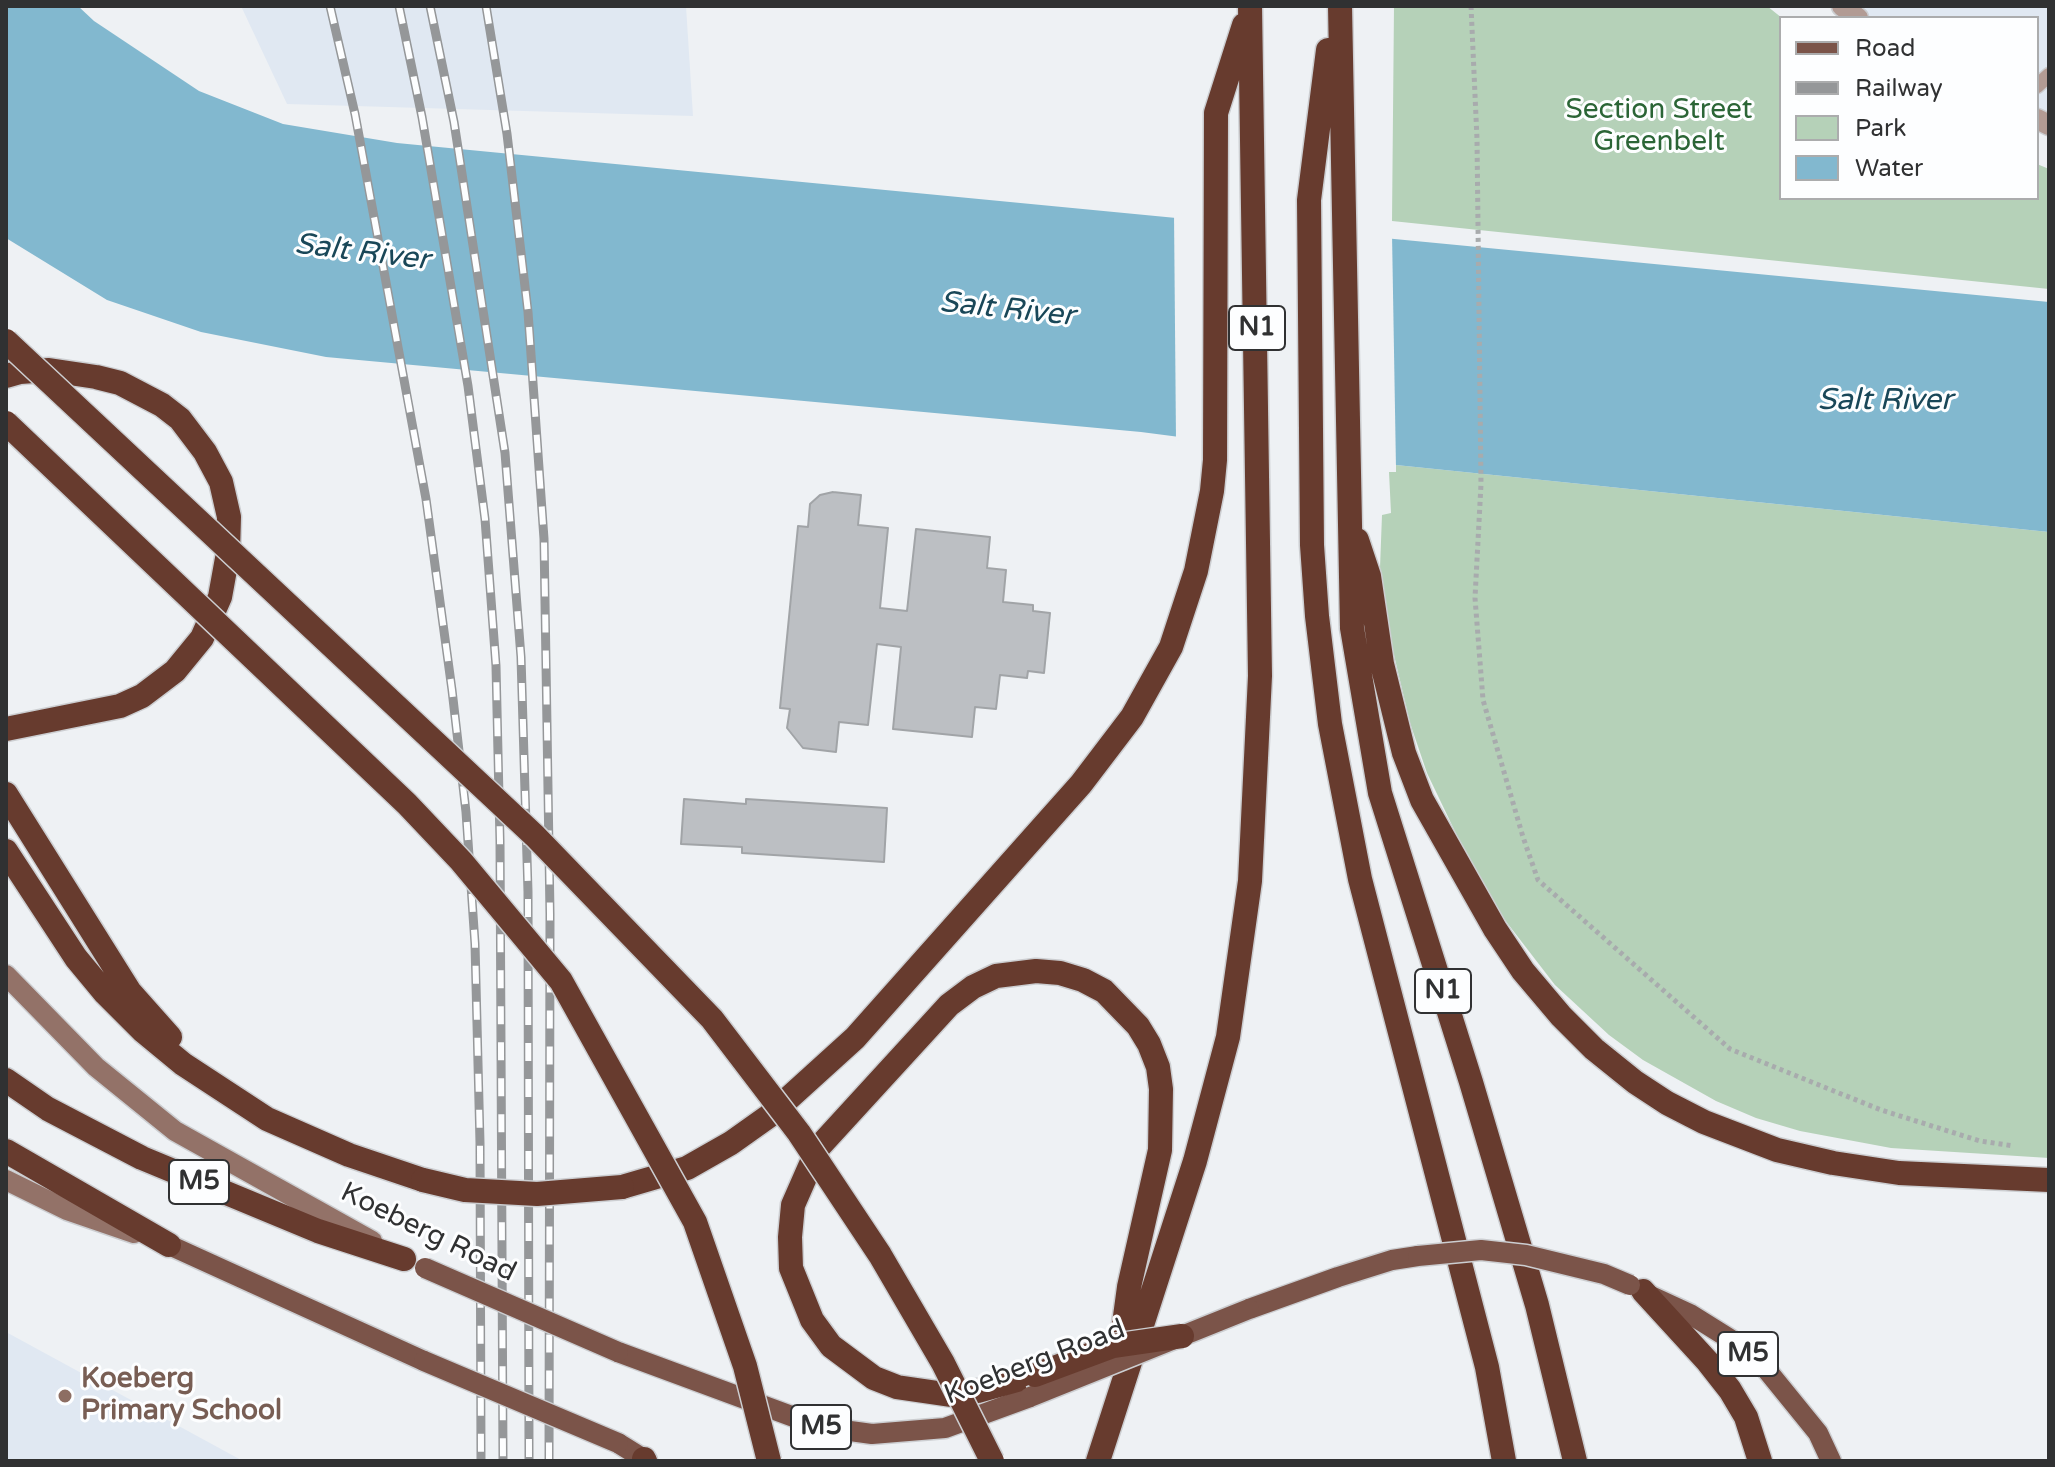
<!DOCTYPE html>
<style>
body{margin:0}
#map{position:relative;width:2055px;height:1467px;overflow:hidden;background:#eef1f4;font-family:"Varela Round",sans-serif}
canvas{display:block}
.frame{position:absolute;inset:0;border:8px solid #303132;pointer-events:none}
.legend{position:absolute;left:1779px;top:16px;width:260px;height:184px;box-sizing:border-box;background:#fdfeff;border:2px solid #abacad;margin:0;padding:10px 14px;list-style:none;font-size:24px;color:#303132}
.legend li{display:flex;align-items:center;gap:16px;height:40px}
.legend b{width:40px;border:2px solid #abacad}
</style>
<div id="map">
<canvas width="2055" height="1467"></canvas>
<div class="frame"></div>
<ul class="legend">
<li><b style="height:10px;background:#7b5449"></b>Road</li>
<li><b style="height:10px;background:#959799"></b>Railway</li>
<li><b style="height:22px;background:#b5d1b8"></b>Park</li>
<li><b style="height:22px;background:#82b8cf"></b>Water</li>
</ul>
</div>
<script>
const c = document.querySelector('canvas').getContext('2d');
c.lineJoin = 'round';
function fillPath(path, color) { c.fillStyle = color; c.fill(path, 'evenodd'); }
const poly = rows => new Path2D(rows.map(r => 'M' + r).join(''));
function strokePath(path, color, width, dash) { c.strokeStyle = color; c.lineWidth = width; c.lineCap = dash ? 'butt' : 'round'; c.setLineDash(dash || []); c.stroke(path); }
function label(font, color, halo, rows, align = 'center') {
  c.font = font + ' "Varela Round",sans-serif'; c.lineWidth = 6; c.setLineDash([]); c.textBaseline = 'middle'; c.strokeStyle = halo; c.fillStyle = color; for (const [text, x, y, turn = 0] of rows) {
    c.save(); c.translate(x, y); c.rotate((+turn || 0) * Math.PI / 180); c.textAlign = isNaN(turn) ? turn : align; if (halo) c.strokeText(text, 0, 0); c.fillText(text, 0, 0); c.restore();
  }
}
const built = poly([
 [241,6,686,6,693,116,287,104],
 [1844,6,2049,6,2049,124,2037,118,2037,18,1861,18],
 [6,1332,243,1461,6,1461]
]);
const green = poly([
 [1394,6,1767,6,1782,18,1781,198,2037,198,2037,164,2049,169,2049,289,1392,221],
 [1396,465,2049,532,2049,1158,1891,1148,1800,1131,1756,1118,1716,1101,1643,1060,1609,1035,1555,985,1501,915,1473,869,1427,773,1410,723,1386,621,1380,568,1382,515,1391,513,1389,472,1396,472]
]);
const water = poly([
 [6,6,78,6,94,21,199,91,283,124,397,143,2049,302,2049,532,1396,465,1141,432,326,357,201,332,107,300,6,238]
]);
const pier = poly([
 [1174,213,1392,234,1396,469,1176,440]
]);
const building = poly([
 [833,492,861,495,858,525,888,528,880,608,907,611,916,529,990,537,987,568,1006,570,1003,602,1033,605,1033,611,1050,613,1044,673,1028,671,1027,678,1000,675,996,709,975,707,972,737,893,729,901,647,877,644,868,725,839,722,836,752,803,748,787,728,790,709,780,708,798,526,808,527,810,504,820,495,833,492],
 [684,799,746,804,746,799,887,808,884,862,742,853,742,847,681,844,684,799]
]);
const path = poly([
 [1471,6,1477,139,1481,484,1475,598,1483,700,1523,837,1538,880,1730,1049,1881,1110,1980,1141,2014,1146]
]);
const service = poly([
 [2037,86,2049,75]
]);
const tertiary = poly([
 [1842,6,1858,18],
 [2037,119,2049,125]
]);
const secondary = poly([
 [6,975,96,1067,175,1131,372,1241],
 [6,1180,67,1210,134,1233]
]);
const primary = poly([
 [169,1245,424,1361],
 [1651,1296,1690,1314,1730,1339,1766,1369,1818,1433,1831,1461],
 [1249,1309,1338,1277,1392,1260,1418,1256],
 [618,1352,821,1427,872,1434,945,1428,1030,1397],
 [618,1443,647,1461]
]);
const motorway = poly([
 [1340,6,1352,628,1380,793,1471,1082,1537,1305,1575,1461],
 [1328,50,1309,200,1312,545,1317,616,1330,724,1360,879,1487,1367,1504,1461],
 [6,376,20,372,49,370,96,377,120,383,162,405,180,419,205,452,221,482,229,517,228,553,220,597,202,638,175,671,142,696,120,706,6,729],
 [1357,540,1369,576,1382,664,1404,753,1422,800,1495,929,1523,971,1561,1016,1594,1049,1635,1082,1667,1103,1704,1122,1777,1150,1833,1163,1899,1173,2049,1180],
 [6,794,130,992,170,1037],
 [6,851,76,958,105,993,143,1031,183,1064,267,1119,349,1155,423,1180],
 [6,1080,48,1109,142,1158,318,1231,404,1259],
 [6,1151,169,1245],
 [622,1187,687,1168,731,1143,769,1116,855,1038,1081,784,1132,717,1171,647,1196,571,1212,491,1215,460,1216,113,1244,25],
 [1643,1291,1708,1362,1730,1390,1746,1417,1760,1461],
 [1035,1375,978,1391,952,1395,897,1387,874,1378,831,1346,812,1320,791,1268,790,1237,793,1205,818,1148,949,1005,973,987,996,976,1036,971,1060,973,1083,980,1104,991,1138,1026,1149,1044,1158,1067,1161,1089,1160,1150,1129,1287,1120,1353],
 [644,1459,645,1461],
 [1098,1461,1195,1161,1228,1037,1250,881,1260,676,1250,6]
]);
const rail = poly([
 [330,6,355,114,426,499,452,690,466,812,475,944,480,1143,481,1461],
 [399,6,422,117,468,386,485,519,496,666,500,841,503,1461],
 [430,6,454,122,505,453,521,657,528,892,529,1461],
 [486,6,507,134,528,312,544,539,550,914,549,1461]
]);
const primaryBridge = poly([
 [1418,1256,1481,1250,1526,1255,1604,1274,1630,1285],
 [425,1268,618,1352],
 [424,1361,618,1443],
 [1030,1397,1249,1309]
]);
const motorwayBridge = poly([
 [6,341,535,836,712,1019,799,1133,880,1255,943,1363,992,1461],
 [6,423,407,804,461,861,561,981,695,1222,745,1366,769,1461],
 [423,1180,465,1190,537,1194,622,1187],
 [1035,1375,1113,1346,1182,1336]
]);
const markers = [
 [65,1396,8,"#8d6e63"]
];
const shields = [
 [1257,328,56],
 [1443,991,56],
 [199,1182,60],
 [1748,1354,60],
 [821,1427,60]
];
const shieldNames = [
 ["N1",1257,328],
 ["N1",1443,991],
 ["M5",199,1182],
 ["M5",1748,1354],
 ["M5",821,1427]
];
const parkNames = [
 ["Section Street",1659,111],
 ["Greenbelt",1659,143]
];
const streetNames = [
 ["Koeberg Road",428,1233,26],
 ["Koeberg Road",1035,1363,-21]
];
const educationNames = [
 ["Koeberg",81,1380],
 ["Primary School",81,1412]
];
const waterNames = [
 ["Salt River",362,253,7],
 ["Salt River",1007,310,6],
 ["Salt River",1885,401]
];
fillPath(built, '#e0e8f2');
fillPath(green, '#b5d1b8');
fillPath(water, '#82b8cf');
fillPath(pier, '#eef1f4');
fillPath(building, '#bcbfc3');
strokePath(building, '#a1a4a7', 2);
strokePath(service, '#ccced1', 17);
strokePath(tertiary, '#ccced1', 23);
strokePath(secondary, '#ccced1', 23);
strokePath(primary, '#ccced1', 23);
strokePath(motorway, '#ccced1', 27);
strokePath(path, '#a8abad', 5, [4, 4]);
strokePath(service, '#b29b94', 14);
strokePath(tertiary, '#b29b94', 20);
strokePath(secondary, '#937268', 20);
strokePath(primary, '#7b5449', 20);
strokePath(motorway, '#673b2e', 24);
strokePath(rail, '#959799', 9);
strokePath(rail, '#fdfeff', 6, [18]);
strokePath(primaryBridge, '#ccced1', 23, []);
strokePath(motorwayBridge, '#ccced1', 27, []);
strokePath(primaryBridge, '#7b5449', 20);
strokePath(motorwayBridge, '#673b2e', 24);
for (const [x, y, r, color] of markers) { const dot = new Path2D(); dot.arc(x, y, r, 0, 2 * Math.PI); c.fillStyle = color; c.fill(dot); strokePath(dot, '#fdfeff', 3); }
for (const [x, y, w] of shields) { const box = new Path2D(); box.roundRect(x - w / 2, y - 22, w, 44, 6); c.fillStyle = '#fdfeff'; c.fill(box); strokePath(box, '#303132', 2); }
label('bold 26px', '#303132', null, shieldNames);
label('28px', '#2b6536', '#fdfeff', parkNames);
label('28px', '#303132', '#fdfeff', streetNames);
label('bold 28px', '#785e54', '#fdfeff', educationNames, 'left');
label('italic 30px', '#194758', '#fdfeff', waterNames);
</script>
